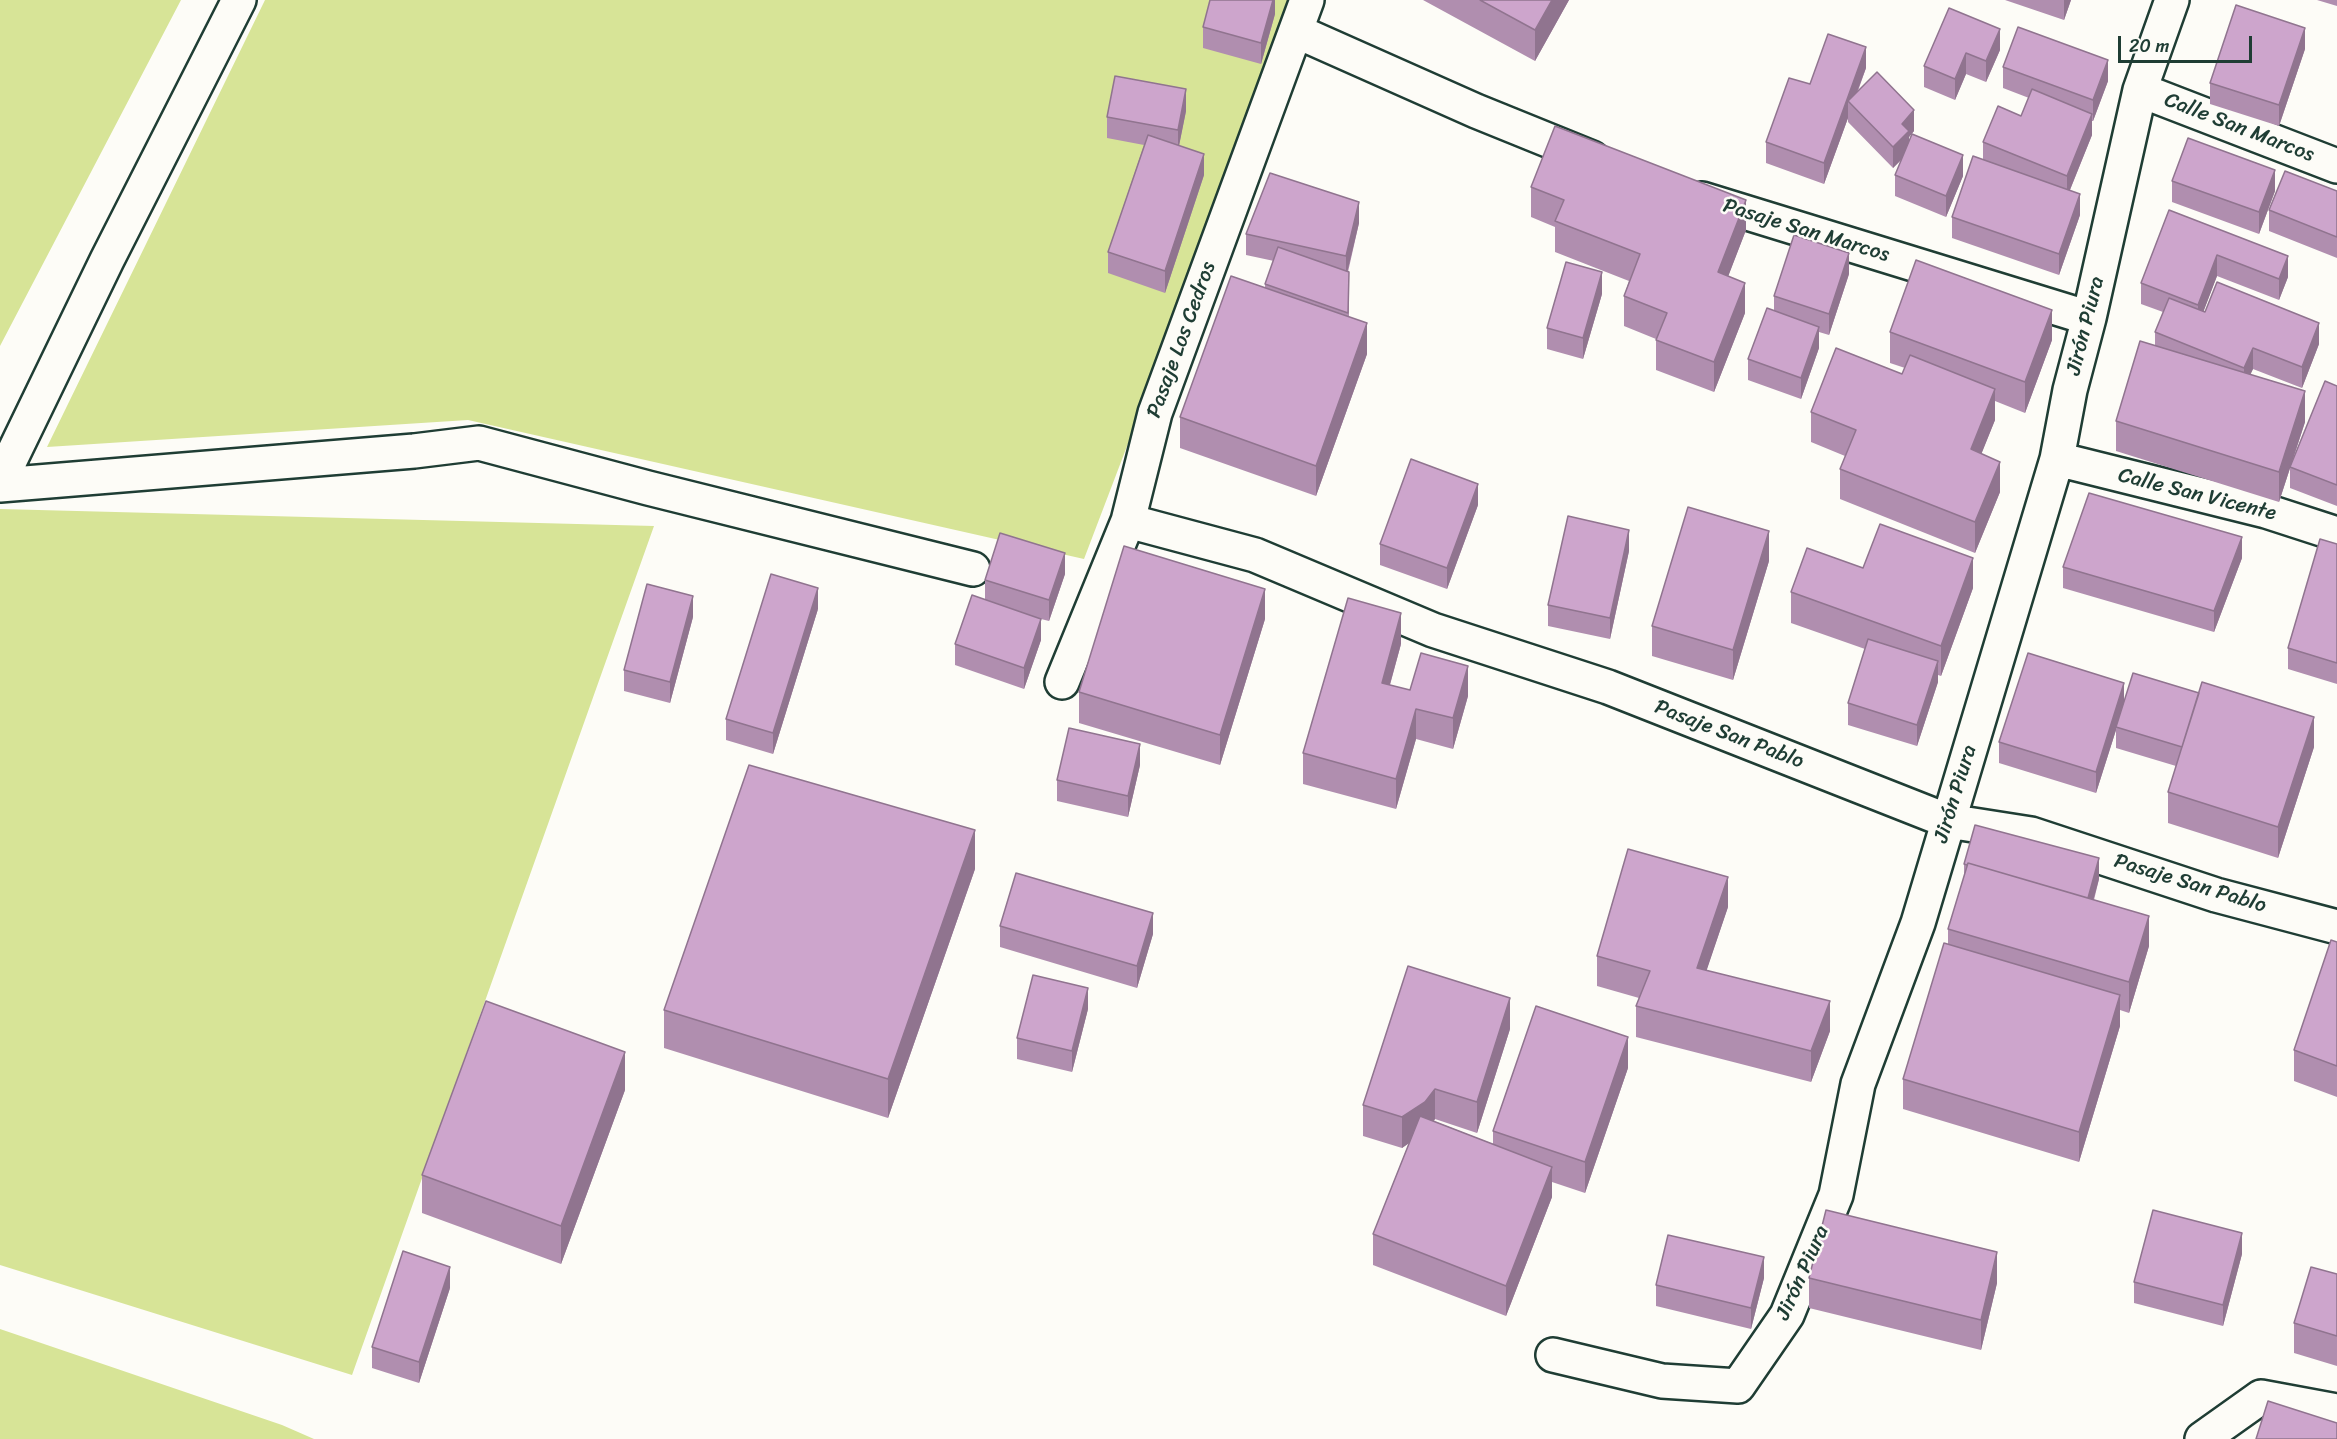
<!DOCTYPE html>
<meta charset="utf-8">
<style>
body{margin:0}
#map{position:relative;width:2337px;height:1439px;overflow:hidden;background:#fdfcf7;font-family:Sriracha,sans-serif}
canvas{display:block}
.scale{position:absolute;left:2118px;top:36px;width:134px;height:27px;box-sizing:border-box;border:3px solid #1f3d34;border-top:0;padding-left:8px;font-size:18px;line-height:21px;white-space:nowrap;color:#1f3d34;-webkit-text-stroke:4px #fdfcf7;paint-order:stroke}
</style>
<div id="map">
<canvas width="2337" height="1439"></canvas>
<div class="scale">20 m</div>
</div>
<script>
const c = document.querySelector('canvas').getContext('2d');
c.lineJoin = 'round';
function fillPath(path, color) { c.fillStyle = color; c.fill(path, 'evenodd'); }
const poly = rows => new Path2D(rows.map(r => 'M' + r).join(''));
function strokePath(path, color, width, dash) { c.strokeStyle = color; c.lineWidth = width; c.lineCap = dash ? 'butt' : 'round'; c.setLineDash(dash || []); c.stroke(path); }
function label(font, color, halo, rows, align = 'center') {
  c.font = font + ' Sriracha,sans-serif'; c.lineWidth = 5; c.setLineDash([]); c.textBaseline = 'middle'; c.strokeStyle = halo; c.fillStyle = color; for (const [text, x, y, turn = 0] of rows) {
    c.save(); c.translate(x, y); c.rotate((+turn || 0) * Math.PI / 180); c.textAlign = isNaN(turn) ? turn : align; if (halo) c.strokeText(text, 0, 0); c.fillText(text, 0, 0); c.restore();
  }
}
const green = poly([
 [0,0,181,0,0,346],
 [265,0,1297,0,1084,559,468,420,47,447],
 [0,509,654,526,352,1375,0,1265],
 [0,1329,282,1425,314,1439,0,1439]
]);
const minor = poly([
 [1296,31,1476,111,1592,158],
 [2140,90,2337,166],
 [1702,199,2089,318],
 [2057,459,2266,511,2337,534],
 [0,481,107,260,239,0],
 [0,485,414,451,479,443,648,488,973,569],
 [1128,521,1255,555,1433,630,1608,687,1948,821,2031,834,2216,895,2337,927],
 [1062,682,1128,521,1155,413,1307,0],
 [1553,1355,1662,1381,1738,1386,1787,1315,1836,1195,1858,1084,1918,923,2057,459,2070,390,2089,318,2140,90,2172,0],
 [2202,1439,2261,1397,2337,1411]
]);
const wall = poly([
 [1275,0,1275,14,1261,64,1203,48,1203,27],
 [1423,0,1569,0,1535,61],
 [2005,0,2071,0,2064,20],
 [2317,0,2337,0,2337,6],
 [1949,8,2000,50,1986,82,1966,74,1955,100,1924,87,1924,66],
 [2305,49,2279,126,2210,104,2210,83],
 [2003,67,2108,81,2093,121,2092,121,2092,135,2070,190,2080,215,2059,275,1952,238,1952,217,1983,160,1983,142,2021,116,2029,98,2003,88],
 [1866,68,1858,91,1914,131,1909,137,1909,142,1963,176,1946,217,1895,196,1895,175,1902,159,1893,168,1848,122,1848,118,1824,184,1766,163,1766,142,1810,84],
 [1186,111,1179,145,1204,175,1165,293,1108,273,1108,252,1144,145,1107,138,1107,117],
 [2172,181,2275,191,2259,234,2172,202],
 [1531,187,1746,230,1728,276,1745,313,1714,392,1656,370,1656,339,1624,326,1624,296,1629,281,1555,252,1555,227,1531,217],
 [2337,191,2337,258,2269,231,2269,210],
 [2169,210,2288,277,2279,300,2217,276,2203,312,2319,344,2302,388,2253,369,2250,374,2305,422,2279,502,2116,451,2116,421,2155,345,2155,332,2163,312,2141,304,2141,283],
 [1359,223,1348,272,1349,272,1349,317,1367,354,1316,496,1180,448,1180,417,1265,288,1265,284,1274,261,1246,255,1246,234],
 [1849,274,1829,335,1819,332,1819,348,1801,399,1748,380,1748,359,1774,311,1774,296],
 [1602,294,1583,359,1547,349,1547,328],
 [1890,332,2052,340,2025,413,1995,401,1995,420,1981,454,2000,492,1975,553,1840,499,1840,469,1845,456,1811,442,1811,412,1902,374,1905,368,1890,363],
 [2337,386,2337,506,2290,488,2290,467],
 [1478,505,1447,589,1380,565,1380,544],
 [2337,544,2337,684,2288,669,2288,648],
 [1629,551,1610,639,1548,626,1548,605],
 [2242,558,2214,632,2063,588,2063,567],
 [1769,561,1733,680,1652,656,1652,626],
 [1863,568,1973,588,1941,676,1938,675,1938,682,1917,746,1848,725,1848,703,1865,649,1791,623,1791,592],
 [1065,574,1049,621,1041,619,1041,640,1024,689,955,665,955,644,985,600,985,580],
 [818,609,773,754,726,740,726,719],
 [693,617,670,703,624,691,624,670],
 [1265,619,1220,765,1079,723,1079,692],
 [1401,644,1390,685,1410,690,1468,696,1453,749,1416,739,1396,809,1303,784,1303,753],
 [2124,701,2314,747,2278,858,2168,823,2168,792,2176,766,2116,748,2116,730,2096,793,1999,763,1999,742],
 [1140,765,1128,817,1057,801,1057,780],
 [1964,864,2099,879,2094,900,2149,946,2129,1013,2120,1010,2120,1026,2079,1162,1903,1109,1903,1079,1948,944,1948,929,1964,877],
 [975,869,888,1118,664,1048,664,1010],
 [1728,907,1706,971,1830,1031,1811,1082,1636,1037,1636,1006,1639,998,1597,986,1597,956],
 [1000,926,1153,934,1137,988,1000,947],
 [2337,942,2337,1097,2294,1081,2294,1050],
 [1088,1009,1072,1072,1017,1059,1017,1038],
 [1510,1029,1477,1133,1435,1119,1434,1121,1493,1144,1493,1131,1628,1068,1585,1193,1552,1182,1552,1197,1506,1316,1373,1265,1373,1234,1409,1143,1402,1148,1363,1136,1363,1105],
 [625,1090,561,1264,422,1213,422,1175],
 [2242,1254,2223,1326,2134,1303,2134,1282],
 [2337,1274,2337,1366,2294,1353,2294,1323],
 [1764,1278,1751,1329,1656,1306,1656,1285],
 [1809,1278,1997,1283,1981,1350,1809,1308],
 [450,1288,419,1383,372,1368,372,1347]
]);
const shadedWall = poly([
 [1273,0,1275,0,1275,14,1261,64,1261,43],
 [1552,0,1569,0,1535,61,1535,30],
 [2064,0,2071,0,2064,20],
 [2305,28,2305,49,2279,126,2279,105],
 [2000,29,2000,50,1986,82,1986,61],
 [1866,47,1866,68,1852,105,1848,101,1848,118,1824,184,1824,163],
 [1966,53,1966,74,1955,100,1955,79],
 [2108,60,2108,81,2093,121,2093,100],
 [1186,89,1186,111,1178,151,1178,130],
 [1914,110,1914,131,1909,137,1909,152,1893,168,1893,147,1902,124],
 [2092,114,2092,135,2067,197,2067,176],
 [1204,154,1204,175,1165,293,1165,271],
 [1963,155,1963,176,1946,217,1946,196],
 [2275,170,2275,191,2259,234,2259,212],
 [2080,194,2080,215,2059,275,2059,254],
 [1746,200,1746,230,1718,303,1718,272],
 [1359,202,1359,223,1346,277,1346,256],
 [1849,253,1849,274,1829,335,1829,314],
 [2217,255,2217,276,2198,326,2198,305],
 [2288,256,2288,277,2279,300,2279,279],
 [1602,272,1602,294,1583,359,1583,338],
 [1745,283,1745,313,1714,392,1714,362],
 [2052,310,2052,340,2025,413,2025,382],
 [1367,323,1367,354,1316,496,1316,466],
 [2319,323,2319,344,2302,388,2302,367],
 [1819,327,1819,348,1801,399,1801,378],
 [2253,348,2253,369,2244,389,2244,368],
 [1995,389,1995,420,1971,480,1971,449],
 [2305,391,2305,422,2279,502,2279,472],
 [2000,462,2000,492,1975,553,1975,522],
 [1478,484,1478,505,1447,589,1447,568],
 [1629,530,1629,551,1610,639,1610,618],
 [1769,531,1769,561,1733,680,1733,650],
 [2242,537,2242,558,2214,632,2214,611],
 [1065,553,1065,574,1049,621,1049,600],
 [1973,558,1973,588,1941,676,1941,646],
 [818,588,818,609,773,754,773,733],
 [1265,589,1265,619,1220,765,1220,735],
 [693,596,693,617,670,703,670,682],
 [1401,613,1401,644,1382,713,1382,683],
 [1041,619,1041,640,1024,689,1024,668],
 [1938,661,1938,682,1917,746,1917,725],
 [1468,666,1468,696,1453,749,1453,718],
 [2124,683,2124,704,2116,727,2116,730,2096,793,2096,772],
 [1416,709,1416,739,1396,809,1396,779],
 [2314,717,2314,747,2278,858,2278,827],
 [1140,744,1140,765,1128,817,1128,796],
 [975,830,975,869,888,1118,888,1079],
 [2099,858,2099,879,2088,919,2088,898],
 [1728,877,1728,907,1697,999,1697,968],
 [1153,913,1153,934,1137,988,1137,966],
 [2149,916,2149,946,2129,1013,2129,982],
 [1088,988,1088,1009,1072,1072,1072,1051],
 [2120,995,2120,1026,2079,1162,2079,1132],
 [1510,998,1510,1029,1477,1133,1477,1102],
 [1830,1001,1830,1031,1811,1082,1811,1051],
 [1628,1037,1628,1068,1585,1193,1585,1162],
 [625,1052,625,1090,561,1264,561,1226],
 [1435,1089,1435,1119,1425,1132,1402,1148,1402,1117],
 [1552,1167,1552,1197,1506,1316,1506,1286],
 [2242,1233,2242,1254,2223,1326,2223,1305],
 [1997,1252,1997,1283,1981,1350,1981,1320],
 [1764,1257,1764,1278,1751,1329,1751,1308],
 [450,1267,450,1288,419,1383,419,1362]
]);
const building = poly([
 [1210,0,1273,0,1261,43,1203,27,1210,0],
 [1480,0,1552,0,1535,30,1480,0],
 [2236,5,2305,28,2279,105,2210,83,2236,5],
 [1949,8,2000,29,1986,61,1966,53,1955,79,1924,66,1949,8],
 [2018,27,2108,60,2093,100,2003,67,2018,27],
 [1828,34,1866,47,1824,163,1766,142,1789,78,1810,84,1828,34],
 [1877,72,1914,110,1902,124,1909,131,1893,147,1848,101,1877,72],
 [1115,76,1186,89,1178,130,1107,117,1115,76],
 [2032,89,2092,114,2067,176,1983,142,1998,106,2021,116,2032,89],
 [1555,126,1746,200,1718,272,1745,283,1714,362,1656,340,1667,313,1624,296,1640,254,1555,221,1564,200,1531,187,1555,126],
 [1912,134,1963,155,1946,196,1895,175,1912,134],
 [1148,135,1204,154,1165,271,1108,252,1148,135],
 [2188,138,2275,170,2259,212,2172,181,2188,138],
 [1973,156,2080,194,2059,254,1952,217,1973,156],
 [2285,171,2337,191,2337,237,2269,210,2285,171],
 [1270,173,1359,202,1346,256,1246,234,1270,173],
 [2169,210,2288,256,2279,279,2217,255,2198,305,2141,283,2169,210],
 [1794,235,1849,253,1829,314,1774,296,1794,235],
 [1278,247,1349,272,1348,313,1265,284,1278,247],
 [1916,260,2052,310,2025,382,1890,332,1916,260],
 [1566,262,1602,272,1583,338,1547,328,1566,262],
 [1231,276,1367,323,1316,466,1180,417,1231,276],
 [2217,282,2319,323,2302,367,2253,348,2244,368,2155,332,2169,298,2205,312,2217,282],
 [1767,308,1819,327,1801,378,1748,359,1767,308],
 [2140,341,2305,391,2279,472,2116,421,2140,341],
 [1836,348,1902,374,1910,355,1995,389,1971,449,2000,462,1975,522,1840,469,1856,430,1811,412,1836,348],
 [2325,381,2337,386,2337,485,2290,467,2325,381],
 [1411,459,1478,484,1447,568,1380,544,1411,459],
 [2089,493,2242,537,2214,611,2063,567,2089,493],
 [1688,507,1769,531,1733,650,1652,626,1688,507],
 [1568,516,1629,530,1610,618,1548,605,1568,516],
 [1880,524,1973,558,1941,646,1791,592,1807,548,1863,568,1880,524],
 [1000,533,1065,553,1049,600,985,580,1000,533],
 [2320,539,2337,544,2337,663,2288,648,2320,539],
 [1124,546,1265,589,1220,735,1079,692,1124,546],
 [771,574,818,588,773,733,726,719,771,574],
 [647,584,693,596,670,682,624,670,647,584],
 [972,595,1041,619,1024,668,955,644,972,595],
 [1348,598,1401,613,1382,683,1410,690,1421,653,1468,666,1453,718,1416,709,1396,779,1303,753,1348,598],
 [1868,639,1938,661,1917,725,1848,703,1868,639],
 [2028,653,2124,683,2096,772,1999,742,2028,653],
 [2133,673,2199,693,2182,747,2116,727,2133,673],
 [2202,682,2314,717,2278,827,2168,792,2202,682],
 [1069,728,1140,744,1128,796,1057,780,1069,728],
 [749,765,975,830,888,1079,664,1010,749,765],
 [1975,825,2099,858,2088,898,1968,863,1967,865,1964,864,1975,825],
 [1628,849,1728,877,1697,968,1830,1001,1811,1051,1636,1006,1650,971,1597,956,1628,849],
 [1968,863,2149,916,2129,982,1948,929,1968,863],
 [1016,873,1153,913,1137,966,1000,926,1016,873],
 [2331,940,2337,942,2337,1066,2294,1050,2331,940],
 [1944,943,2120,995,2079,1132,1903,1079,1944,943],
 [1408,966,1510,998,1477,1102,1435,1089,1425,1102,1402,1117,1363,1105,1408,966],
 [1033,975,1088,988,1072,1051,1017,1038,1033,975],
 [486,1001,625,1052,561,1226,422,1175,486,1001],
 [1536,1006,1628,1037,1585,1162,1493,1131,1536,1006],
 [1420,1116,1552,1167,1506,1286,1373,1234,1420,1116],
 [1826,1210,1997,1252,1981,1320,1809,1278,1826,1210],
 [2153,1210,2242,1233,2223,1305,2134,1282,2153,1210],
 [1668,1235,1764,1257,1751,1308,1656,1285,1668,1235],
 [403,1251,450,1267,419,1362,372,1347,403,1251],
 [2311,1267,2337,1274,2337,1336,2294,1323,2311,1267],
 [2268,1401,2337,1423,2337,1439,2256,1439,2268,1401]
]);
const streetNames = [
 ["Calle San Marcos",2239,128,21],
 ["Pasaje San Marcos",1806,231,17],
 ["Jirón Piura",2086,326,-76],
 ["Pasaje Los Cedros",1182,340,-70],
 ["Calle San Vicente",2197,495,14],
 ["Pasaje San Pablo",1729,735,21],
 ["Jirón Piura",1956,794,-73],
 ["Pasaje San Pablo",2190,884,17],
 ["Jirón Piura",1803,1273,-66]
];
fillPath(green, '#d7e497');
strokePath(minor, '#1f3d34', 38);
strokePath(minor, '#fdfcf7', 33);
fillPath(wall, '#b08eaf');
fillPath(shadedWall, '#90748f');
fillPath(building, '#cda5cc');
strokePath(building, '#90748f', 1.5);
label('21px', '#1f3d34', '#fdfcf7', streetNames);
</script>
